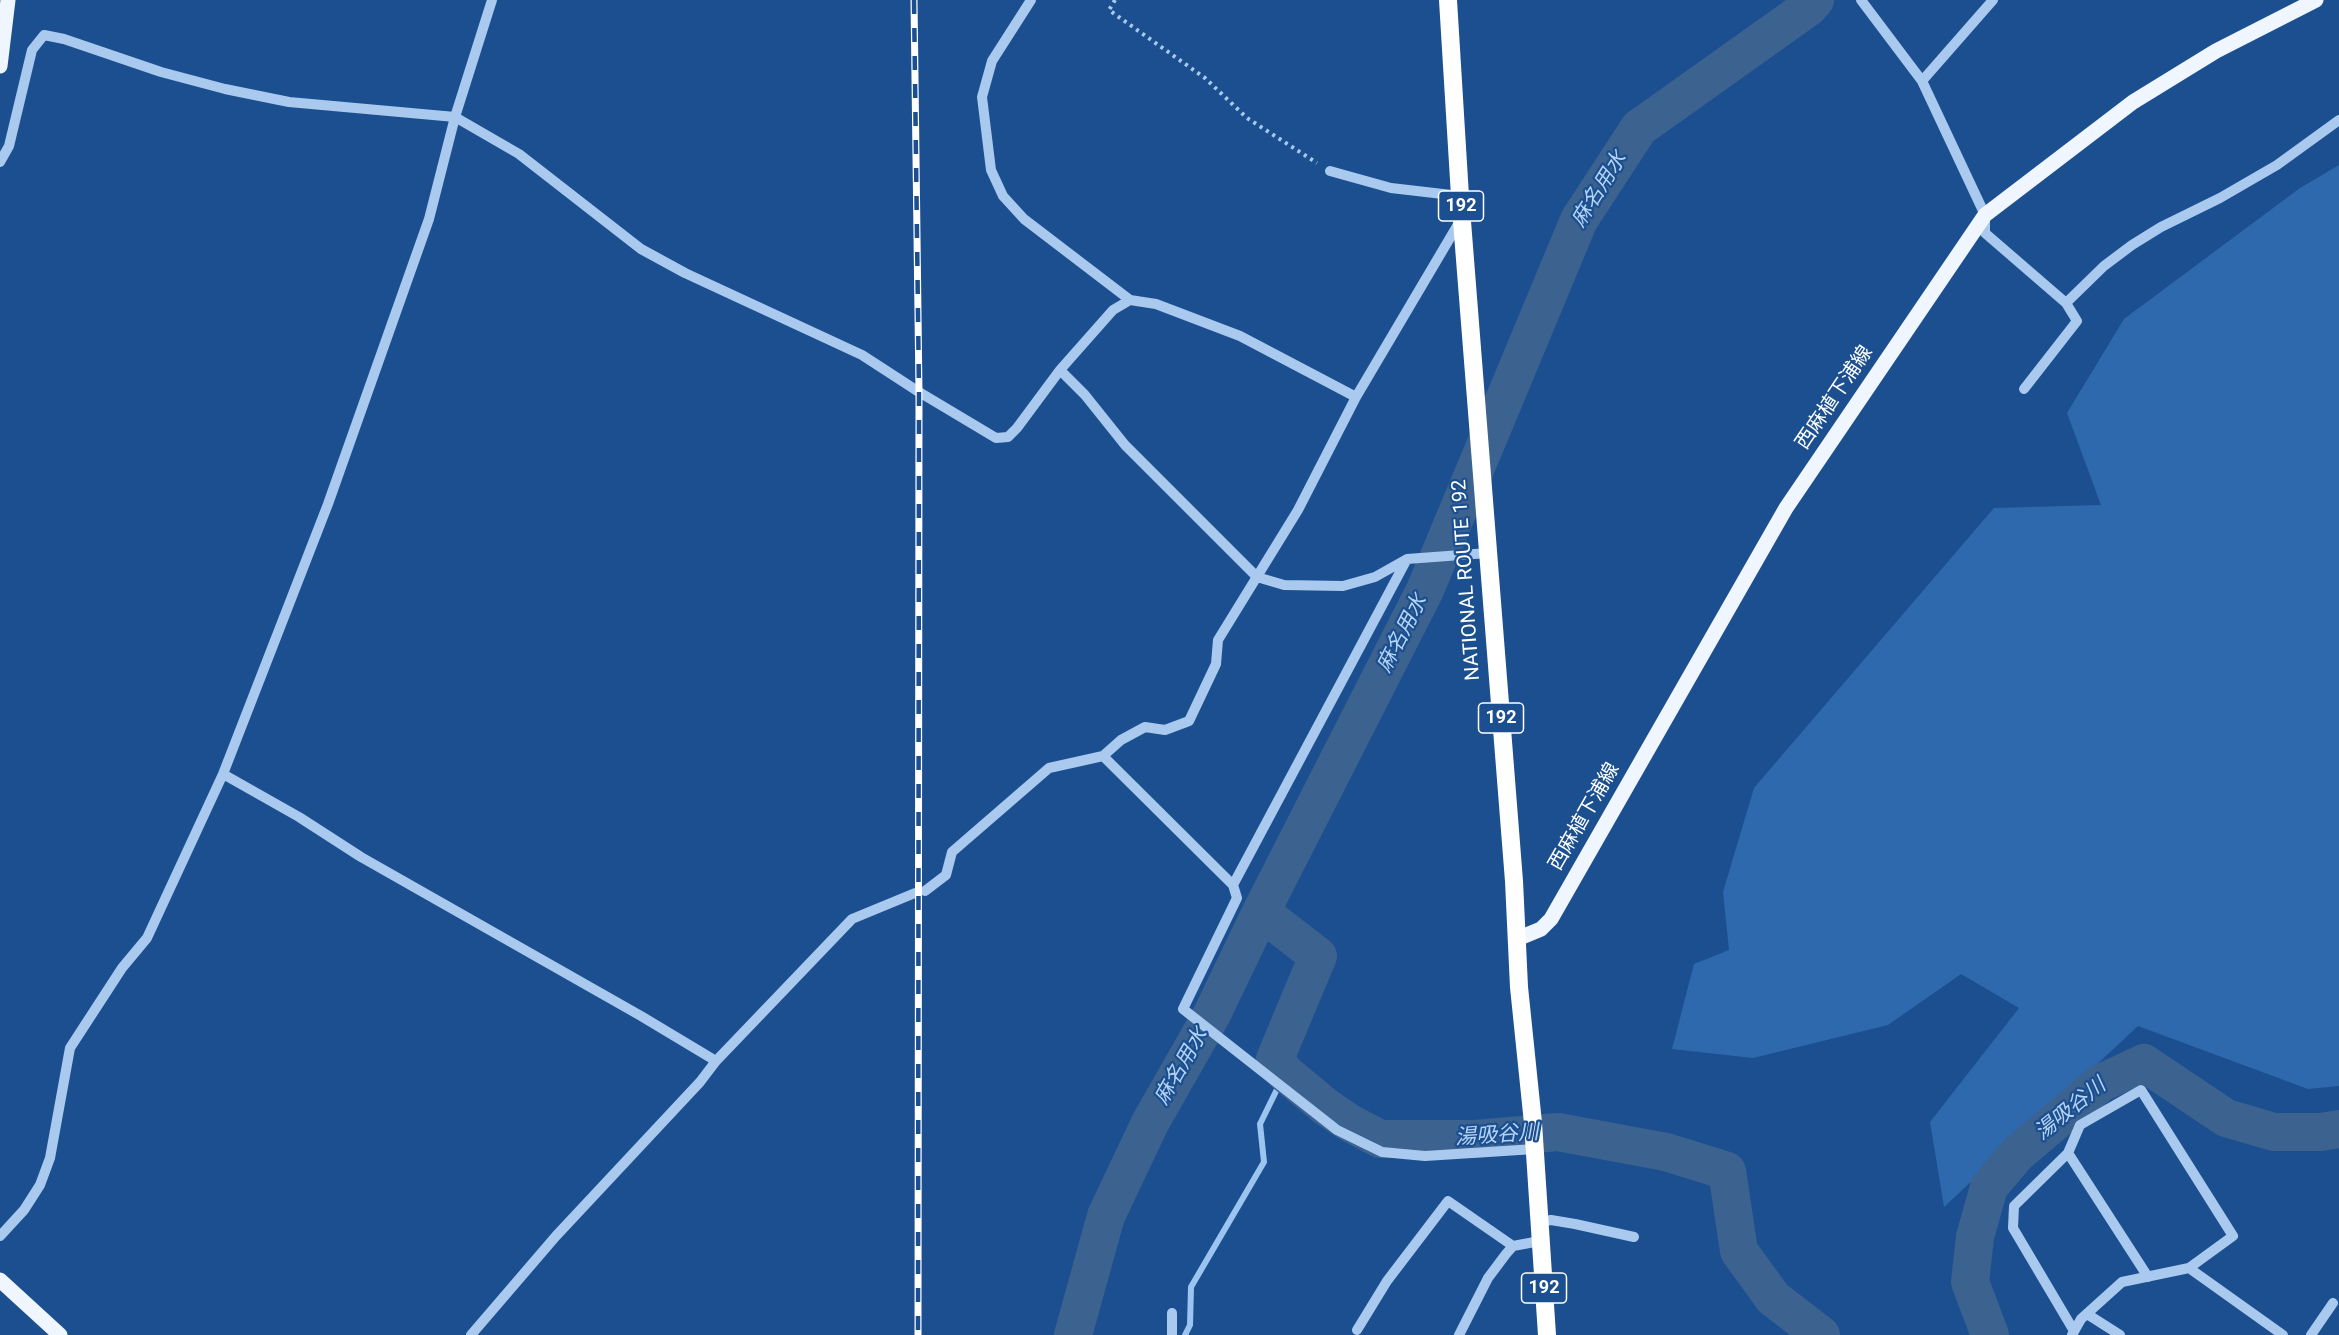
<!DOCTYPE html>
<meta charset="utf-8">
<style>
body{margin:0}
canvas{display:block;background:#1b4f8f}
</style>
<canvas width="2339" height="1335"></canvas>
<script>
const c = document.querySelector('canvas').getContext('2d');
c.lineJoin = 'round';
function fillPath(path, color) { c.fillStyle = color; c.fill(path, 'evenodd'); }
const poly = rows => new Path2D(rows.map(r => 'M' + r).join(''));
function strokePath(path, color, width, dash) { c.strokeStyle = color; c.lineWidth = width; c.lineCap = dash ? 'butt' : 'round'; c.setLineDash(dash || []); c.stroke(path); }
function label(font, color, halo, rows, align = 'center') {
  c.font = font + ' Roboto,"Noto Sans JP",sans-serif'; c.lineWidth = 4.5; c.setLineDash([]); c.textBaseline = 'middle'; c.strokeStyle = halo; c.fillStyle = color; for (const [text, x, y, turn = 0] of rows) {
    c.save(); c.translate(x, y); c.rotate((+turn || 0) * Math.PI / 180); c.textAlign = isNaN(turn) ? turn : align; if (halo) c.strokeText(text, 0, 0); c.fillText(text, 0, 0); c.restore();
  }
}
const green = poly([
 [2339,165,2339,1086,2308,1089,2138,1026,1944,1207,1930,1122,2019,1008,1961,974,1888,1025,1753,1058,1672,1049,1694,964,1729,950,1723,892,1754,788,1994,508,2101,505,2067,413,2124,319,2300,188]
]);
const stream = poly([
 [1185,1335,1190,1325,1191,1287,1264,1162,1260,1124,1285,1073]
]);
const river = poly([
 [1261,912,1318,956,1275,1059,1285,1073,1326,1107,1348,1122,1380,1139,1475,1139,1558,1132,1666,1152,1727,1171,1739,1251,1773,1298,1821,1335],
 [1073,1335,1106,1216,1150,1123,1212,1014,1261,912,1425,590,1579,220,1639,128,1809,7,1815,0],
 [1990,1335,1970,1282,1975,1237,1989,1187,2017,1154,2101,1083,2144,1063,2226,1118,2274,1132,2321,1132,2339,1129]
]);
const path = poly([
 [1115,0,1109,10,1205,78,1247,118,1317,163]
]);
const minor = poly([
 [1031,0,992,61,982,97,991,170,1003,196,1024,219,1130,300],
 [1861,0,1922,81,1985,215,1985,233,2066,303,2077,321,2024,389],
 [1922,81,1993,0],
 [0,162,9,146,32,50,44,35,64,39,161,72,225,89,289,102,455,117,492,0],
 [1330,171,1391,188,1460,196],
 [2066,303,2104,266,2132,245,2161,227,2220,198,2277,165,2339,120],
 [1060,370,1113,310,1130,300,1156,304,1240,336,1356,397],
 [1488,553,1407,559,1233,885,1237,898,1183,1009,1337,1130,1382,1152,1425,1156,1535,1149],
 [1103,756,1233,885],
 [223,774,299,817,361,857,641,1016,716,1061],
 [925,891,946,875,952,852,1049,768,1103,756,1121,740,1145,727,1165,730,1189,721,1216,664,1218,640,1298,510,1356,397,1460,221],
 [2068,1153,2148,1277],
 [1539,1222,1551,1220,1575,1224,1634,1237],
 [0,1236,24,1210,40,1185,50,1158,70,1048,122,968,147,938,223,774,328,504,429,219,455,117,519,154,641,249,685,273,862,355,919,392,996,438,1008,437,1017,428,1060,370,1085,395,1125,445,1257,577,1284,585,1343,586,1375,577,1407,559],
 [1172,1313,1172,1335],
 [2087,1314,2120,1335],
 [1357,1330,1387,1281,1448,1201,1513,1246],
 [2074,1331,2013,1228,2014,1206,2068,1153,2080,1125,2141,1090,2233,1236,2189,1268],
 [471,1335,556,1236,700,1082,716,1061,852,919,915,893],
 [1459,1335,1488,1278,1506,1254,1513,1246,1540,1241],
 [2072,1335,2081,1319,2122,1282,2189,1268,2283,1335],
 [2311,1335,2333,1303]
]);
const major = poly([
 [0,66,8,0],
 [1517,939,1541,929,1551,919,1786,508,1985,215,2133,102,2216,51,2316,0],
 [0,1280,60,1335]
]);
const highway = poly([
 [1448,0,1460,196,1514,881,1519,987,1533,1123,1547,1335]
]);
const rail = poly([
 [914,0,919,392,918,1335]
]);
const shields = [
 [1461,206,45],
 [1501,718,45],
 [1544,1288,45]
];
const shieldNames = [
 ["192",1461,206],
 ["192",1501,718],
 ["192",1544,1288]
];
const streetNames = [
 ["西麻植下浦線",1835,398,-56],
 ["NATIONAL ROUTE 192",1467,580,-94],
 ["西麻植下浦線",1585,817,-60]
];
const waterNames = [
 ["麻名用水",1600,190,-58],
 ["麻名用水",1403,634,-63],
 ["麻名用水",1182,1067,-60],
 ["湯吸谷川",2071,1110,-39],
 ["湯吸谷川",1497,1136,-4]
];
fillPath(green, '#2e69ad');
strokePath(stream, '#9cc4f0', 6);
strokePath(river, '#3c6290', 38);
strokePath(path, '#a9c9ee', 4, [3, 4.5]);
strokePath(minor, '#a9c9ee', 10);
strokePath(major, '#f0f6ff', 15);
strokePath(highway, '#fff', 18);
strokePath(rail, '#fff', 7);
strokePath(rail, '#1b4f8f', 4.5, [14]);
for (const [x, y, w] of shields) { const box = new Path2D(); box.roundRect(x - w / 2, y - 15, w, 30, 4.5); c.fillStyle = '#1b4f8f'; c.fill(box); strokePath(box, '#fff', 1.5); }
label('bold 18px', '#fff', null, shieldNames);
label('20px', '#fff', '#1b4f8f', streetNames);
label('italic 21px', '#b5d3f5', '#1b4f8f', waterNames);
</script>
